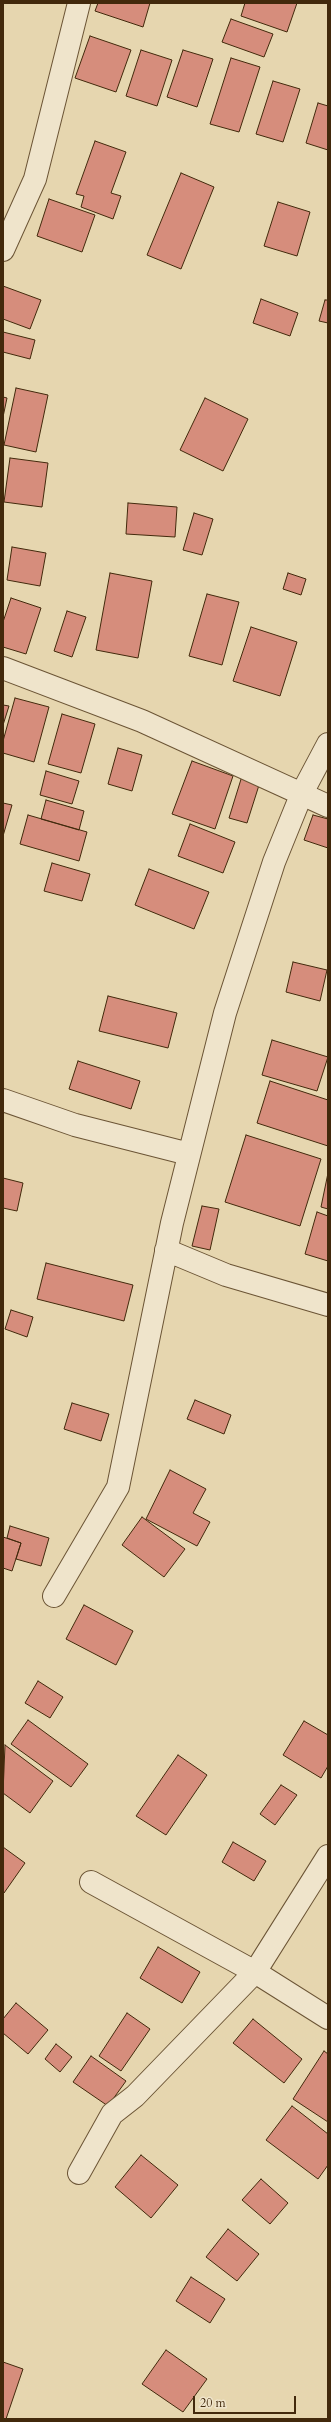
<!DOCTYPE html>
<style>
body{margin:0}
#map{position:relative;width:331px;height:2422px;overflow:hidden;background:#e6d6af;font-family:Cardo,serif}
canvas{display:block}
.frame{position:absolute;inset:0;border:4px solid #42290c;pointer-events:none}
.scale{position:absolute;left:193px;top:2396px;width:103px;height:18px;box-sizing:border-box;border:2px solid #42290c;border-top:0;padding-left:5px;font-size:12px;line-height:14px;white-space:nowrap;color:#42290c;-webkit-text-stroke:3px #efe4cb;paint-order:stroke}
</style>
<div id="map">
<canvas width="331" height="2422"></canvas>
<div class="frame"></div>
<div class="scale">20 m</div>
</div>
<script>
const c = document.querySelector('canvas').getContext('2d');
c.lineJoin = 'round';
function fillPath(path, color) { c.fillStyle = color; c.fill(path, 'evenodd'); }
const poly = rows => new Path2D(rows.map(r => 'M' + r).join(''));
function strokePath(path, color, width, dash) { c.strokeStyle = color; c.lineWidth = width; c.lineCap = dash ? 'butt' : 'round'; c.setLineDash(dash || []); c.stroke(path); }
const building = poly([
 [98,3,150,3,143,27,95,11,98,3],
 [245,3,297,3,287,32,241,16,245,3],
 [231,19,273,34,264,57,222,42,231,19],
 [90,36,131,50,116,92,75,78,90,36],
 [141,50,172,60,157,106,126,96,141,50],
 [183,50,213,59,197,107,167,97,183,50],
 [231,58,260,67,239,132,210,124,231,58],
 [273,81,300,89,283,142,256,134,273,81],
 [318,103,328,106,328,150,306,143,318,103],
 [95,141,126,152,111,193,121,196,113,219,81,207,84,196,76,194,95,141],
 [181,173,214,187,181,269,147,255,181,173],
 [49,199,95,215,82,252,37,236,49,199],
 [278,202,310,212,297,256,264,246,278,202],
 [3,286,41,300,30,329,3,319,3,286],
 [261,299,298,313,290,336,253,323,261,299],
 [325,300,328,300,328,323,319,321,325,300],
 [3,332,35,340,30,359,3,352,3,332],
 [16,388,48,395,36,452,4,445,16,388],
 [3,397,7,398,3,417,3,397],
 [205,398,248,419,223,471,180,450,205,398],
 [10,458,48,463,42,507,4,502,10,458],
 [128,503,177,507,175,537,126,534,128,503],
 [194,513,213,519,202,555,183,550,194,513],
 [12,547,46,553,40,586,7,580,12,547],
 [110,573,152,581,138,658,96,650,110,573],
 [288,573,306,579,301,595,283,589,288,573],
 [207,594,239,602,222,665,189,656,207,594],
 [11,598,41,608,26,654,3,647,3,622,11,598],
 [67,611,86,617,72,657,54,651,67,611],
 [251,627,297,642,280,696,233,681,251,627],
 [15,698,49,707,34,762,3,753,3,741,15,698],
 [3,705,9,706,3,725,3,705],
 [62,714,95,724,81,773,48,764,62,714],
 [118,748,142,755,132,791,108,784,118,748],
 [192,761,233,776,215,829,172,814,192,761],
 [46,771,79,781,72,804,40,795,46,771],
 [242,776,260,782,247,823,229,818,242,776],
 [46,800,84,811,79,830,41,819,46,800],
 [3,803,12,805,3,836,3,803],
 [28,815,87,832,79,861,20,844,28,815],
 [313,815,328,819,328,848,304,840,313,815],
 [190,824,235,842,223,873,178,856,190,824],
 [52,863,90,874,82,901,44,891,52,863],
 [149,869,209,892,194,929,135,905,149,869],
 [293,962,327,970,320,1001,286,992,293,962],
 [108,996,177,1013,168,1048,99,1031,108,996],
 [272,1040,328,1057,317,1091,262,1075,272,1040],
 [78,1061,140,1081,131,1109,69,1089,78,1061],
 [270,1081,328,1100,328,1146,257,1123,270,1081],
 [246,1135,321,1159,300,1226,225,1202,246,1135],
 [328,1173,328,1209,321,1207,328,1173],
 [3,1178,23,1183,17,1211,3,1208,3,1178],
 [202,1206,219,1209,210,1250,192,1246,202,1206],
 [317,1212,328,1216,328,1261,305,1254,317,1212],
 [46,1263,133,1285,124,1321,37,1299,46,1263],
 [11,1310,33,1317,27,1337,5,1329,11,1310],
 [195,1400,231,1415,224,1434,187,1419,195,1400],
 [72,1403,109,1414,101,1441,64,1429,72,1403],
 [170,1470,206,1489,193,1513,210,1522,197,1546,146,1519,170,1470],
 [142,1517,185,1549,164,1577,122,1545,142,1517],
 [10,1526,49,1538,41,1566,16,1559,21,1543,7,1538,10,1526],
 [3,1537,21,1543,12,1571,3,1568,3,1537],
 [84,1605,133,1631,116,1665,66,1639,84,1605],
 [38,1681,63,1697,50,1718,25,1703,38,1681],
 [28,1720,88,1764,71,1787,11,1744,28,1720],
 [304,1721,328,1735,328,1766,321,1778,283,1755,304,1721],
 [5,1745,53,1781,30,1813,3,1793,5,1745],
 [178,1755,207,1775,166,1835,136,1816,178,1755],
 [281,1785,297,1795,275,1825,260,1814,281,1785],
 [233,1842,266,1861,254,1881,222,1862,233,1842],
 [3,1847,25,1863,4,1893,3,1892,3,1847],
 [158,1947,200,1972,182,2003,140,1978,158,1947],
 [16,2003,48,2030,28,2054,3,2033,3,2019,16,2003],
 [127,2013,150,2029,121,2071,99,2056,127,2013],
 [253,2019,302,2059,284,2083,233,2043,253,2019],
 [56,2044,72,2057,60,2072,45,2059,56,2044],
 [324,2051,328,2054,328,2122,293,2099,324,2051],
 [91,2056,126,2081,108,2106,73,2082,91,2056],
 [292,2106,328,2134,328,2165,318,2179,266,2140,292,2106],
 [141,2155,178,2185,151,2218,115,2187,141,2155],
 [261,2179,288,2203,270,2224,242,2200,261,2179],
 [228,2229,259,2254,237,2281,206,2257,228,2229],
 [191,2277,225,2299,210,2323,176,2301,191,2277],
 [166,2350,207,2379,183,2412,142,2384,166,2350],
 [3,2362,23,2369,6,2419,3,2419,3,2362]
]);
const minor = poly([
 [3,250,35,179,79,3],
 [3,668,142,721,328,806],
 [3,1100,75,1125,189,1154],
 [166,1250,226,1275,328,1305],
 [54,1596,118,1487,172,1223,225,1013,274,862,302,793,328,744],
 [91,1882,255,1972,328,2018],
 [79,2173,112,2114,135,2096,255,1972,328,1856]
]);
fillPath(building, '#d68d7c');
strokePath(building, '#42290c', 1);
strokePath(minor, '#6b5435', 24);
strokePath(minor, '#efe4cb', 22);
</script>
